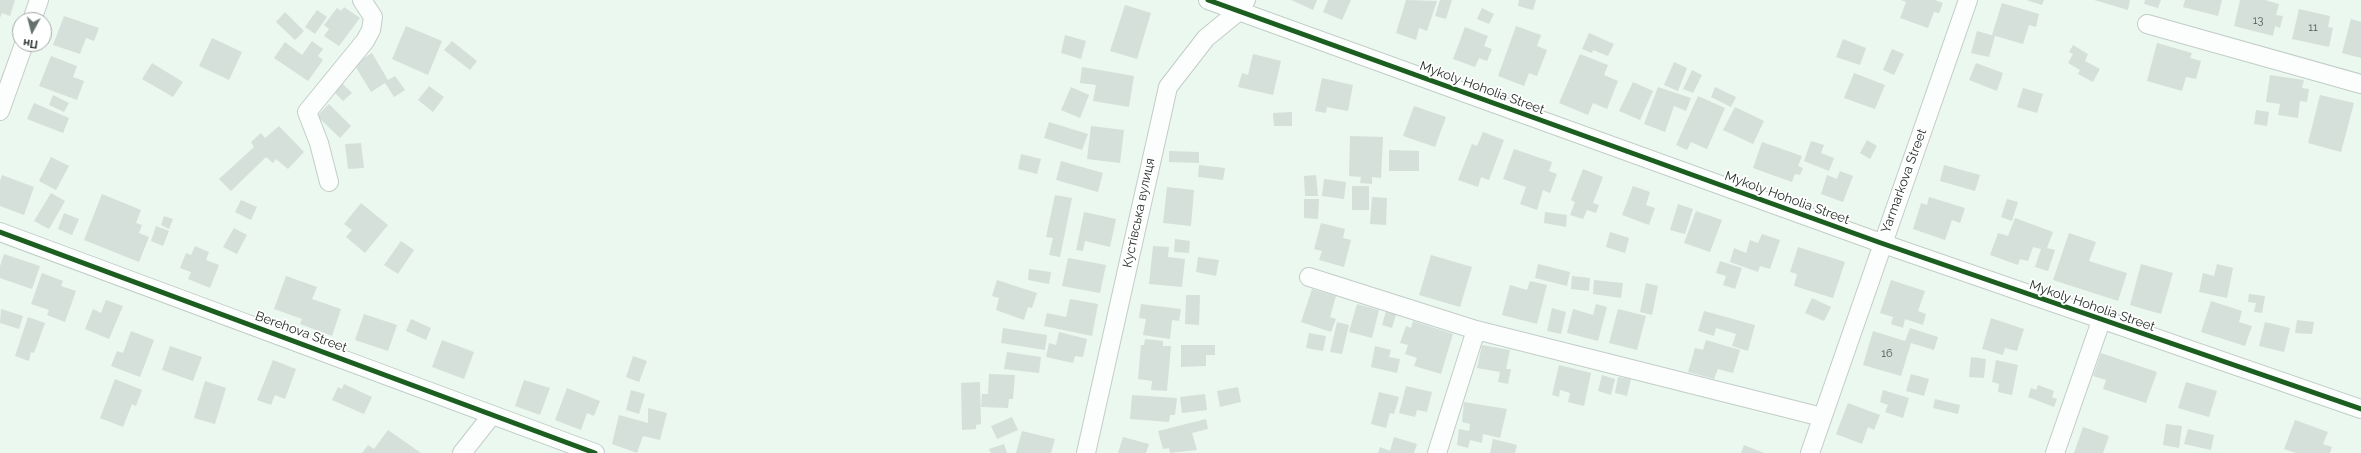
<!DOCTYPE html>
<meta charset="utf-8">
<style>
body{margin:0}
#map{position:relative;width:2361px;height:453px;overflow:hidden;background:#eaf8f0;font-family:Raleway,sans-serif}
canvas{display:block}
.north{position:absolute;left:12px;top:12px;width:40px;height:40px;box-sizing:border-box;background:#fff;border:1px solid #a5a9a7;border-radius:50%;rotate:187deg;font-size:11px;font-weight:700;line-height:16px;text-align:center;color:#1f2923}
.north::after{content:'';display:block;margin:auto;width:14px;height:18px;background:#66716b;clip-path:polygon(50% 0,100% 100%,50% 72%,0 100%)}
</style>
<div id="map">
<canvas width="2361" height="453"></canvas>
<div class="north">Пн</div>
</div>
<script>
const c = document.querySelector('canvas').getContext('2d');
c.lineJoin = 'round';
function fillPath(path, color) { c.fillStyle = color; c.fill(path, 'evenodd'); }
const poly = rows => new Path2D(rows.map(r => 'M' + r).join(''));
function strokePath(path, color, width, dash) { c.strokeStyle = color; c.lineWidth = width; c.lineCap = dash ? 'butt' : 'round'; c.setLineDash(dash || []); c.stroke(path); }
function label(font, color, halo, rows, align = 'center') {
  c.font = font + ' Raleway,sans-serif'; c.lineWidth = 3.5; c.setLineDash([]); c.textBaseline = 'middle'; c.strokeStyle = halo; c.fillStyle = color; for (const [text, x, y, turn = 0] of rows) {
    c.save(); c.translate(x, y); c.rotate((+turn || 0) * Math.PI / 180); c.textAlign = isNaN(turn) ? turn : align; if (halo) c.strokeText(text, 0, 0); c.fillText(text, 0, 0); c.restore();
  }
}
const building = poly([
 [0,0,15,0,10,16,2,13,0,18],
 [1291,0,1317,0,1313,10],
 [1328,0,1351,0,1342,20,1323,12],
 [1406,0,1437,1,1427,31,1419,28,1416,40,1396,33],
 [1440,0,1452,0,1446,19,1435,16],
 [1519,0,1536,0,1533,10,1518,6],
 [1901,0,1935,0,1943,3,1939,13,1934,12,1928,28,1900,18,1906,2],
 [2026,0,2044,0,2042,5],
 [2094,0,2130,0,2128,10],
 [2145,0,2161,0,2158,8,2144,4],
 [2185,0,2222,0,2218,16,2183,7],
 [2240,0,2265,0,2279,4,2276,15,2283,16,2280,28,2275,26,2273,36,2234,26],
 [2002,3,2039,14,2036,27,2029,25,2023,44,1992,35],
 [1125,5,1151,13,1137,59,1110,51],
 [344,7,360,18,339,46,324,36,329,29,324,25,337,8,341,11],
 [1482,8,1494,14,1489,24,1477,19],
 [2299,9,2330,16,2328,27,2333,28,2329,47,2292,39],
 [317,10,327,17,315,34,305,27],
 [285,12,304,31,295,40,276,22],
 [64,16,99,28,94,41,86,38,80,54,53,45],
 [2351,19,2361,22,2361,58,2342,53],
 [406,26,442,41,428,75,392,59],
 [1516,26,1541,35,1537,46,1547,50,1537,76,1529,73,1524,86,1498,76],
 [1465,27,1488,36,1484,46,1492,49,1487,61,1479,58,1475,67,1453,59],
 [1977,31,1995,36,1989,57,1971,53],
 [1589,33,1614,44,1608,56,1593,50,1592,53,1582,49],
 [1065,35,1086,41,1081,59,1061,53],
 [212,38,242,52,229,80,199,66],
 [1843,39,1866,48,1860,65,1836,57],
 [312,41,323,49,318,56,323,60,308,81,274,58,285,42,302,55],
 [452,41,477,61,470,70,444,50],
 [2157,43,2192,53,2190,58,2201,61,2196,79,2186,77,2182,91,2147,81],
 [2073,45,2088,54,2085,61,2100,69,2093,82,2078,74,2080,70,2068,63,2073,54,2069,52],
 [1892,49,1904,54,1894,75,1883,70],
 [372,53,388,80,395,76,405,90,394,97,385,83,371,92,354,64],
 [1253,54,1281,61,1273,95,1238,87,1242,73,1248,75],
 [1580,54,1608,65,1604,75,1618,81,1607,109,1593,103,1588,115,1559,103],
 [51,56,77,66,73,77,84,81,77,100,39,86],
 [1674,62,1687,68,1678,91,1664,85],
 [152,63,183,82,173,97,142,79],
 [1976,63,2003,73,1997,91,1969,80],
 [1082,67,1134,76,1129,107,1093,101,1096,85,1080,83],
 [1692,70,1702,75,1693,93,1683,89],
 [1854,73,1885,85,1875,109,1844,98],
 [2270,75,2304,80,2302,88,2309,89,2307,102,2300,101,2298,118,2278,115,2280,104,2266,102],
 [1322,78,1353,85,1348,111,1327,107,1326,113,1315,111],
 [341,82,352,93,343,101,332,90],
 [1633,82,1653,91,1640,120,1619,111],
 [429,86,444,97,433,112,418,100],
 [1071,87,1089,95,1080,118,1061,110],
 [1658,87,1691,98,1686,111,1674,106,1665,132,1644,124],
 [1715,87,1736,97,1731,107,1711,97],
 [2023,88,2043,94,2037,113,2017,107],
 [53,95,69,103,64,112,49,105],
 [2320,95,2354,103,2341,152,2308,143],
 [1698,96,1725,108,1707,149,1691,142,1687,150,1676,145],
 [34,103,69,118,63,133,27,119],
 [329,104,351,126,340,138,317,116],
 [1414,106,1446,117,1435,147,1403,136],
 [1735,107,1764,121,1753,144,1723,130],
 [2256,110,2269,112,2267,126,2254,124],
 [1292,112,1292,126,1274,126,1273,113],
 [1049,122,1088,134,1082,150,1044,138],
 [279,126,304,152,288,169,276,159,273,163,266,157,231,191,219,179,254,147,251,142,261,133,265,138],
 [1091,126,1124,130,1120,163,1087,159],
 [1483,132,1504,140,1489,180,1481,177,1478,187,1458,180,1472,144,1477,146],
 [1350,136,1383,137,1381,178,1372,177,1372,184,1360,183,1361,177,1349,176],
 [1867,140,1877,146,1870,159,1860,153],
 [1811,141,1824,145,1821,153,1834,158,1829,171,1804,161],
 [1762,142,1802,156,1798,166,1803,168,1800,175,1795,174,1792,182,1753,168],
 [361,143,364,168,348,169,345,144],
 [1514,149,1552,162,1549,171,1557,174,1550,193,1543,190,1537,210,1520,204,1526,187,1503,179],
 [1389,150,1419,151,1419,171,1389,171],
 [1169,151,1199,152,1199,163,1169,162],
 [1021,154,1041,159,1037,174,1018,169],
 [51,157,69,166,56,190,39,181],
 [1061,161,1103,173,1098,192,1056,180],
 [1199,165,1225,168,1223,180,1198,177],
 [1944,165,1980,175,1975,191,1940,181],
 [1583,169,1603,177,1593,203,1599,205,1596,213,1587,210,1583,219,1570,215,1575,202,1571,200],
 [1840,171,1853,176,1843,202,1821,194,1827,175,1837,179],
 [2,175,34,187,24,215,0,206,0,181],
 [1316,175,1318,196,1305,196,1304,176],
 [1324,179,1346,182,1344,199,1322,196],
 [1352,186,1369,186,1369,210,1352,210],
 [1633,186,1650,192,1646,205,1655,208,1649,225,1622,215],
 [1167,187,1194,190,1191,226,1163,223],
 [51,193,65,201,49,229,34,221],
 [102,194,141,210,136,223,142,225,139,233,149,237,139,262,84,240],
 [1055,195,1072,198,1060,257,1049,255,1053,238,1046,237],
 [1372,197,1387,198,1386,225,1370,224],
 [1929,197,1965,208,1960,223,1952,220,1945,240,1913,229,1921,203,1927,205],
 [1304,199,1319,199,1318,219,1304,218],
 [2007,199,2018,202,2012,221,2001,217],
 [241,200,257,207,251,220,235,212],
 [361,203,388,225,365,253,346,237,352,230,344,224],
 [1678,204,1693,209,1685,234,1670,230],
 [1696,211,1722,220,1710,252,1684,243],
 [1084,212,1116,219,1110,247,1085,241,1083,251,1076,250],
 [1545,212,1567,215,1566,227,1544,223],
 [64,213,79,219,72,235,58,229],
 [164,216,173,219,169,229,161,225],
 [2015,218,2053,232,2047,248,2055,250,2048,271,2035,267,2041,249,2033,247,2028,261,2020,259,2018,265,1990,255,1998,233,2008,236],
 [1321,223,1345,229,1343,238,1351,240,1344,267,1319,260,1322,251,1314,249],
 [156,226,169,231,163,246,151,241],
 [234,228,247,235,237,254,223,247],
 [1610,232,1629,238,1625,253,1606,247],
 [2069,233,2096,242,2089,261,2127,273,2118,301,2053,280],
 [1762,234,1780,240,1770,269,1760,266,1758,272,1730,262,1734,248,1746,253,1750,240,1758,243],
 [1175,239,1190,241,1189,253,1174,252],
 [401,241,414,250,398,274,384,265],
 [195,246,209,252,206,260,219,265,210,288,188,279,191,272,180,268,186,253,191,255],
 [1153,246,1169,247,1168,257,1185,259,1182,287,1149,284],
 [1798,247,1845,262,1833,298,1794,286,1797,274,1790,272],
 [4,254,40,266,32,289,0,278,0,266],
 [1431,255,1472,267,1460,307,1419,295],
 [1198,257,1219,260,1216,276,1196,272],
 [1068,258,1106,265,1100,293,1062,286],
 [1720,261,1742,268,1735,289,1723,285,1726,276,1716,273],
 [1538,264,1570,272,1567,286,1535,278],
 [2141,264,2173,273,2161,314,2130,305],
 [2217,264,2233,268,2227,298,2199,292,2203,273,2214,276],
 [1029,269,1051,272,1049,284,1028,280],
 [42,273,63,281,61,286,76,291,65,322,47,315,49,310,31,304],
 [286,276,317,287,312,299,341,309,332,336,300,324,302,319,274,309],
 [1572,276,1590,278,1589,291,1571,289],
 [997,280,1037,293,1032,308,1028,307,1024,320,996,310,999,298,992,296],
 [1594,280,1623,283,1621,298,1593,294],
 [1891,280,1925,291,1918,311,1926,314,1923,325,1905,319,1903,328,1891,324,1893,317,1880,313],
 [1530,281,1547,285,1537,324,1502,315,1510,285,1527,290],
 [1646,283,1658,286,1652,315,1640,312],
 [1312,289,1336,296,1330,317,1336,319,1331,332,1301,322],
 [2249,294,2265,296,2262,313,2254,312,2256,303,2248,302],
 [1186,295,1200,295,1199,325,1185,324],
 [1812,298,1831,307,1824,321,1805,313],
 [1070,299,1098,304,1092,336,1044,326,1047,313,1066,317],
 [106,300,123,306,109,339,85,329,93,309,101,313],
 [2211,301,2242,311,2239,322,2252,326,2245,346,2201,332],
 [1141,304,1181,309,1179,321,1172,320,1170,339,1143,335,1146,319,1139,318],
 [1357,304,1379,310,1372,338,1349,332],
 [1596,304,1607,307,1598,341,1567,333,1573,309,1593,315],
 [1387,308,1397,311,1392,328,1382,325],
 [1552,308,1566,312,1561,334,1547,331],
 [1,309,23,316,19,329,0,323],
 [1618,309,1646,316,1637,350,1609,343],
 [1704,311,1755,325,1748,351,1732,346,1736,334,1716,328,1714,336,1698,331],
 [364,314,397,325,388,351,355,340],
 [28,317,45,323,34,353,31,352,29,361,15,356],
 [1991,318,2024,329,2017,351,2005,348,2003,355,1982,349],
 [411,319,431,328,426,340,406,331],
 [2297,320,2314,322,2312,334,2295,333],
 [1413,321,1453,334,1441,374,1414,366,1417,358,1405,354,1408,345,1400,343,1406,326,1411,328],
 [1337,322,1349,325,1342,354,1330,352],
 [2265,322,2290,328,2284,352,2259,346],
 [1003,328,1047,335,1045,350,1001,343],
 [1910,328,1938,337,1934,350,1911,343,1901,376,1863,365,1873,331,1905,341],
 [131,331,154,340,140,377,111,366,117,351,123,353],
 [1059,332,1087,339,1083,357,1075,356,1073,363,1046,357,1049,343,1056,345],
 [1309,333,1326,336,1323,351,1306,348],
 [1145,339,1163,341,1163,346,1171,346,1167,391,1151,390,1152,381,1138,379,1141,345,1144,345],
 [442,340,474,352,464,379,432,367],
 [1706,340,1740,350,1733,373,1718,369,1714,379,1688,372,1695,348,1703,350],
 [1181,345,1215,345,1215,355,1206,355,1206,366,1181,367],
 [1482,345,1510,350,1506,369,1511,369,1508,384,1498,382,1500,372,1477,368],
 [170,346,202,357,193,381,162,370],
 [1375,346,1391,350,1389,357,1400,359,1397,373,1371,367],
 [1007,352,1041,357,1039,373,1004,369],
 [2101,353,2157,372,2146,403,2103,389,2106,380,2093,376],
 [633,356,647,361,639,382,626,377],
 [1971,357,1986,359,1984,378,1969,377],
 [273,360,296,369,285,399,275,395,271,405,257,400],
 [1996,360,2018,365,2012,395,1998,392,1999,384,1992,382],
 [1559,365,1591,373,1584,406,1568,402,1570,393,1560,390,1559,397,1552,395],
 [989,374,1015,375,1013,399,1009,399,1008,408,981,407,982,394,988,394],
 [1911,374,1929,379,1924,396,1906,391],
 [1602,375,1615,379,1611,395,1598,391],
 [1618,377,1631,379,1627,396,1615,393],
 [115,379,142,390,136,406,132,404,123,427,100,418],
 [524,380,550,388,540,415,515,406],
 [205,381,226,388,215,424,194,418],
 [980,382,981,424,976,425,976,429,962,430,961,383],
 [2186,382,2217,391,2209,417,2178,408],
 [344,384,372,397,364,414,332,400,338,387,342,389],
 [2038,385,2054,391,2052,397,2057,399,2054,407,2028,397,2031,388,2036,390],
 [1406,386,1432,392,1427,412,1417,410,1415,417,1399,413],
 [1238,387,1241,402,1220,407,1217,391],
 [567,388,600,401,594,416,587,413,581,430,555,420],
 [631,390,645,394,639,414,626,410],
 [1883,390,1909,398,1903,418,1885,412,1888,405,1880,402],
 [1379,392,1399,397,1394,414,1390,413,1386,428,1371,424],
 [1205,394,1207,410,1182,413,1180,397],
 [1132,395,1177,398,1175,415,1170,415,1169,422,1130,419],
 [1935,399,1960,405,1958,414,1933,408],
 [1464,402,1507,409,1500,438,1483,434,1482,443,1470,440,1468,448,1457,445,1459,429,1469,431,1470,424,1462,422],
 [1848,403,1880,415,1874,430,1868,427,1862,444,1836,434],
 [648,408,667,413,660,440,643,436,637,453,612,444,619,415,648,423],
 [1012,417,1018,430,997,439,991,426],
 [1206,419,1208,429,1192,433,1197,450,1170,453,1169,448,1163,449,1158,431],
 [2295,420,2328,432,2323,444,2332,447,2330,453,2296,453,2284,449],
 [2166,424,2182,426,2179,448,2163,445],
 [2083,427,2109,436,2103,453,2074,453],
 [2188,429,2214,435,2211,450,2184,444],
 [388,430,421,453,362,453,368,445,374,449],
 [1022,431,1055,439,1051,453,1016,453],
 [1123,437,1149,444,1146,453,1118,453],
 [1394,437,1417,444,1414,453,1378,453,1380,447,1390,451],
 [1493,439,1517,445,1515,453,1490,453],
 [1004,444,1007,453,991,453,989,449],
 [1744,445,1764,453,1741,453]
]);
const street = poly([
 [1208,0,1881,243,2361,409],
 [32,20,39,0],
 [2147,24,2361,84],
 [0,111,24,44],
 [329,182,319,143,307,112,365,41,371,30,373,17,362,0],
 [0,232,595,453],
 [1309,277,1476,330],
 [462,453,492,415],
 [1086,453,1168,87,1206,38,1239,11,1246,0],
 [1437,453,1476,330,1822,417],
 [1810,453,1968,0],
 [2055,453,2101,321]
]);
const cycleway = poly([
 [1208,0,1881,243,2361,409],
 [0,232,595,453]
]);
const numberNames = [
 ["13",2258,21],
 ["11",2313,28],
 ["16",1887,354]
];
const streetNames = [
 ["Mykoly Hoholia Street",1482,88,20],
 ["Yarmarkova Street",1904,181,-70],
 ["Mykoly Hoholia Street",1787,198,20],
 ["Кустівська вулиця",1139,213,-78],
 ["Mykoly Hoholia Street",2092,306,19],
 ["Berehova Street",301,332,20]
];
fillPath(building, '#d4e0d9');
strokePath(street, '#c2cdc7', 20);
strokePath(street, '#fcfefd', 18);
strokePath(cycleway, '#1b5e20', 5);
label('11px', '#4e5952', null, numberNames);
label('13px', '#1f2923', '#fff', streetNames);
</script>
